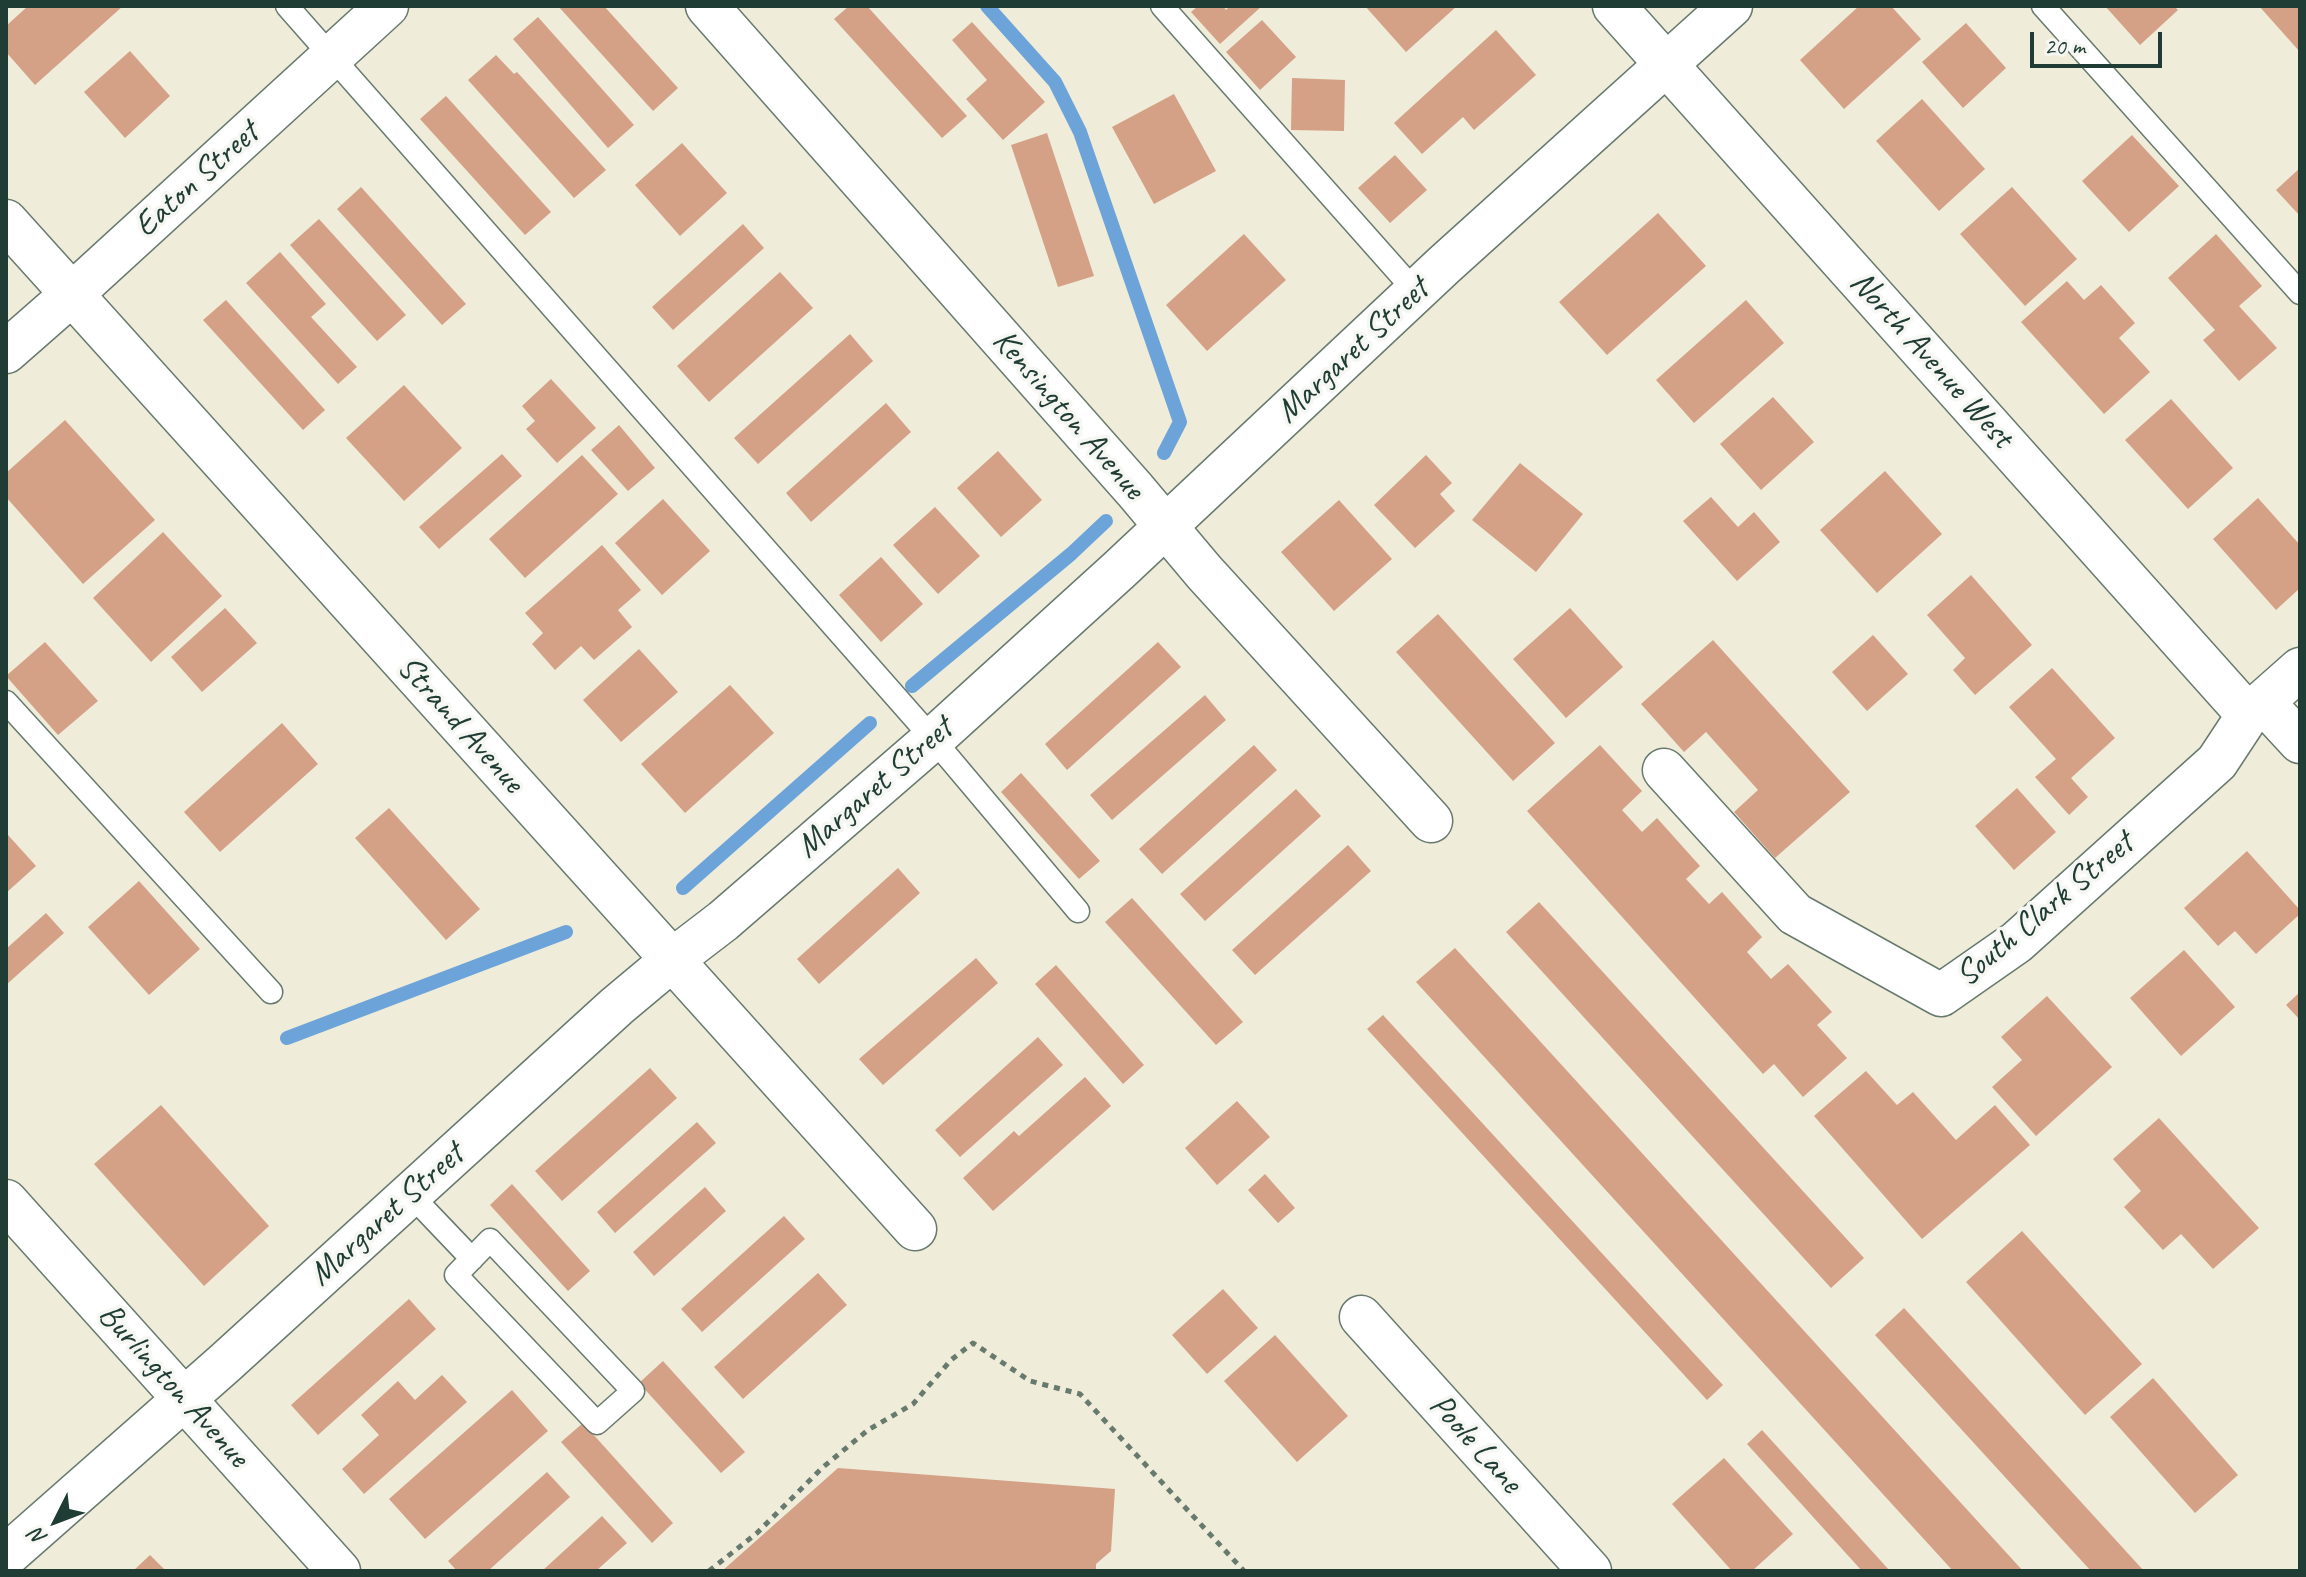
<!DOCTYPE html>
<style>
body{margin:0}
#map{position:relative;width:2306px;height:1577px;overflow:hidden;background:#efecd9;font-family:Caveat,sans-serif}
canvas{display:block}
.frame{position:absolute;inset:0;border:8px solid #1f3d34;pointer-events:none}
.north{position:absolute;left:16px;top:1481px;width:80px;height:80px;-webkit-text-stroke:6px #f6f6f2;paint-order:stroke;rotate:228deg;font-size:22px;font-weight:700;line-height:32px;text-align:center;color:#1f3d34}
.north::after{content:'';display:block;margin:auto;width:28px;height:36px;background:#1f3d34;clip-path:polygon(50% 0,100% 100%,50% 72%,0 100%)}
.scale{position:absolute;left:2030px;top:32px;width:132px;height:36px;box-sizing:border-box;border:4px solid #1f3d34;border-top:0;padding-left:10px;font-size:24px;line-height:28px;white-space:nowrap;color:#1f3d34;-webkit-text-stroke:6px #f6f6f2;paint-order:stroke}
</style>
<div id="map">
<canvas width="2306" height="1577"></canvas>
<div class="frame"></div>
<div class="north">N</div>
<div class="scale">20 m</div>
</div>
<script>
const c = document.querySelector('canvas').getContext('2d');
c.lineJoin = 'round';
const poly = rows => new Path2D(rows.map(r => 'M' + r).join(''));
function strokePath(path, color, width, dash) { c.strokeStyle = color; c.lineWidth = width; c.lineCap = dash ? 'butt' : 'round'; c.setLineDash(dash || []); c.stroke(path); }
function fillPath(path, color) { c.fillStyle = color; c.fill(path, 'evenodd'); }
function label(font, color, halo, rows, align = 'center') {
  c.font = font + ' Caveat,sans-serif'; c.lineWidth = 7; c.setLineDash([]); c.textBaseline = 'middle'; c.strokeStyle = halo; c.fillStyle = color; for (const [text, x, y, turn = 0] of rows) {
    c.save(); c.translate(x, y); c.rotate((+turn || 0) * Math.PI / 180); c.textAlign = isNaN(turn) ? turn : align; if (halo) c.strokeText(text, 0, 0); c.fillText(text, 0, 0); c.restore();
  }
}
const stream = poly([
 [987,6,1055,82,1080,132,1180,422,1164,453],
 [912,686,1071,554,1106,521],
 [683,888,870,723],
 [287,1038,566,932]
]);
const building = poly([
 [28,6,123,6,35,85,6,52,6,26],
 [558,6,604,6,678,88,653,111],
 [849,6,867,6,967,116,942,138,834,19],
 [1198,6,1223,6,1226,10,1230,6,1262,6,1220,44,1191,12],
 [1365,6,1457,6,1406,52],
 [1859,6,1891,6,1921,39,1844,109,1800,60],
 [2105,6,2174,6,2178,10,2140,45],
 [2259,6,2300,6,2300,52],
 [538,17,634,125,608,148,513,39],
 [1262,20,1296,57,1260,90,1226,52],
 [972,22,1045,102,1003,140,966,99,987,80,952,40],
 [1966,23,2006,68,1963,108,1922,62],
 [1496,30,1536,75,1474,130,1463,117,1422,154,1394,123],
 [130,51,170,96,125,138,84,92],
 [496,55,514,74,517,72,606,170,574,198,468,80],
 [1292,78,1345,80,1344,131,1291,130],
 [1174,94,1216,171,1154,204,1112,127],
 [446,96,551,212,525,235,420,119],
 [1922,99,1985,169,1939,211,1876,141],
 [1047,133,1094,276,1058,287,1011,145],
 [2132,135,2179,186,2129,232,2082,181],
 [682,143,727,193,680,236,635,185],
 [1395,155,1427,190,1390,223,1358,188],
 [2300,168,2300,216,2276,190],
 [361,187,466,304,442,325,337,209],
 [2012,187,2077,259,2025,306,1960,234],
 [1658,213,1706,266,1607,355,1559,302],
 [319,219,406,315,377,341,290,245],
 [743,224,764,248,673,330,652,307],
 [1244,234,1286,280,1207,351,1166,305],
 [2216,234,2262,286,2239,306,2277,348,2239,381,2203,340,2215,330,2168,278],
 [280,252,326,304,311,317,357,367,338,384,246,283],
 [780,272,813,308,709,402,677,366],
 [2067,281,2084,300,2101,285,2135,323,2119,338,2150,372,2104,414,2021,322],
 [226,300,325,410,303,430,203,320],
 [1746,300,1784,343,1694,423,1656,380],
 [850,334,873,361,758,464,734,438],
 [551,379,596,428,557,463,526,429,535,421,522,406],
 [404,385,462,448,404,501,346,438],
 [1773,397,1814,442,1761,490,1720,444],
 [2171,399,2233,468,2188,509,2125,440],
 [886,403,911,432,811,522,786,493],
 [65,420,155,520,83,584,6,497,6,473],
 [619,425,655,468,628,491,591,450],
 [998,451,1042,500,1001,537,957,488],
 [502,454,522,476,439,549,419,527],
 [582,455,618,494,525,578,489,539],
 [1426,455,1452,483,1440,494,1455,511,1415,548,1374,505],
 [1520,463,1583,514,1536,572,1472,520],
 [1885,471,1942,534,1877,593,1820,530],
 [1711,497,1738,527,1754,512,1780,542,1737,581,1683,521],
 [2258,498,2300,545,2300,588,2276,610,2213,539],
 [663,499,710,551,662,595,615,543],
 [1339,500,1392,559,1334,611,1281,552],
 [935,507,980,556,938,594,893,545],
 [163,532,222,596,151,662,93,598],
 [602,545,641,590,618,610,632,627,594,660,581,646,555,670,532,644,543,633,525,613],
 [881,557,923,604,881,642,839,595],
 [1971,575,2032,645,1975,695,1953,670,1965,658,1927,615],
 [225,608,257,643,202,692,171,657],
 [1570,608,1623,667,1566,718,1513,659],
 [1438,614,1555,743,1513,781,1396,652],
 [1873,635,1908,674,1867,711,1832,672],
 [1713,640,1850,792,1775,858,1734,812,1758,790,1706,732,1684,752,1641,704],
 [45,642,98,701,58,735,6,676],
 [1158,642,1181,667,1067,770,1045,744],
 [639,649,678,692,621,742,583,700],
 [2052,668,2115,738,2071,778,2088,797,2069,815,2035,777,2056,759,2009,707],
 [730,685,774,733,685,813,641,764],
 [1205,695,1226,720,1112,820,1090,795],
 [282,723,318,764,220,852,184,812],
 [1254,745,1277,770,1162,874,1139,849],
 [1600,745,1642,791,1622,810,1642,832,1657,818,1700,866,1686,879,1709,904,1722,892,1762,937,1747,952,1771,979,1788,964,1832,1012,1817,1025,1847,1058,1803,1097,1774,1064,1763,1074,1527,811],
 [1021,773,1100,861,1079,879,1001,792],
 [2017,788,2056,832,2014,870,1975,826],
 [1296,789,1321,816,1205,921,1180,894],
 [389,808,480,909,446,940,355,838],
 [8,835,36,866,6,893,6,837],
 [1348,845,1371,871,1255,975,1232,950],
 [2247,851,2300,910,2300,914,2256,954,2235,931,2218,946,2184,908],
 [898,868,920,893,819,984,797,959],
 [139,881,200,949,149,995,88,927],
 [1132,898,1243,1022,1216,1045,1105,922],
 [1539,902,1864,1258,1831,1288,1506,932],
 [46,913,64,933,6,985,6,949],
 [1455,948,2023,1571,1953,1571,1416,982],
 [2184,950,2235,1007,2181,1056,2130,998],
 [976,958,998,983,883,1085,859,1059],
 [1056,965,1144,1065,1123,1084,1035,984],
 [2300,992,2300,1020,2286,1005],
 [2047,996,2112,1067,2036,1136,1992,1087,2022,1060,2001,1037],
 [1383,1015,1723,1385,1707,1400,1367,1029],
 [1038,1037,1063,1065,960,1157,935,1130],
 [650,1068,677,1098,562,1201,535,1171],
 [1866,1071,1897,1105,1913,1092,1956,1140,1995,1105,2030,1145,1922,1239,1814,1116],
 [1085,1077,1111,1106,993,1211,963,1178,1014,1131,1019,1136],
 [1237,1101,1270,1137,1217,1185,1185,1148],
 [161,1105,269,1226,204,1286,94,1164],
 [2159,1118,2259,1228,2213,1269,2181,1234,2163,1250,2124,1207,2141,1191,2113,1159],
 [697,1122,716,1143,615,1233,597,1212],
 [1265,1174,1295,1208,1278,1223,1248,1190],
 [512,1184,590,1271,568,1291,490,1205],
 [705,1187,726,1211,654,1276,633,1252],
 [784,1216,805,1239,702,1332,681,1309],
 [2022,1231,2142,1364,2085,1415,1966,1282],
 [818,1273,847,1305,743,1399,714,1367],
 [1223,1289,1258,1328,1207,1374,1172,1335],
 [409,1299,436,1329,318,1435,291,1405],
 [1904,1308,2144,1571,2091,1571,1875,1335],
 [1275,1335,1348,1416,1297,1462,1224,1381],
 [663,1361,745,1452,721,1473,639,1383],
 [442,1375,467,1402,364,1494,342,1469,379,1435,361,1415,398,1381,415,1400],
 [2153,1378,2238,1475,2195,1513,2110,1417],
 [512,1390,548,1431,425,1539,389,1499],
 [583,1423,673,1523,652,1543,561,1442],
 [1762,1430,1890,1571,1862,1571,1747,1444],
 [1724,1458,1793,1534,1752,1571,1732,1571,1672,1504],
 [838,1468,1115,1489,1111,1551,1096,1564,1096,1571,722,1571],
 [547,1472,570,1497,488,1571,457,1571,448,1561],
 [602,1516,627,1543,596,1571,542,1571],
 [150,1555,166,1571,133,1571]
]);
const path = poly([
 [709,1571,757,1533,822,1468,868,1430,913,1404,951,1360,973,1343,1030,1381,1080,1394,1244,1571]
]);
const lane = poly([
 [287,6,933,739,1078,911],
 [1162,6,1415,291],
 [2043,6,2300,293],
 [6,702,271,992],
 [410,1194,472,1259],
 [490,1240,633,1391,597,1423,456,1275,490,1240]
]);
const street = poly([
 [707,6,1135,490,1204,572,1431,821],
 [1614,6,2248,715],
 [6,221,915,1229],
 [6,352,71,295,387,6],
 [2263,702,2300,742],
 [1664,770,1795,914,1941,995,2017,942,2217,762,2248,715,2300,669],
 [6,1201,339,1571],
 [1361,1317,1590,1571],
 [6,1556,225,1363,617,1006,672,960,723,921,933,739,1119,570,1444,265,1731,6]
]);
const streetNames = [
 ["Eaton Street",197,180,-42],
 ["Margaret Street",1353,351,-43],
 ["North Avenue West",1931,360,48],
 ["Kensington Avenue",1068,415,49],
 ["Strand Avenue",460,725,48],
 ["Margaret Street",875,788,-41],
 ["South Clark Street",2045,910,-40],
 ["Margaret Street",387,1215,-42],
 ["Burlington Avenue",173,1386,48],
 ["Poole Lane",1475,1444,48]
];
strokePath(stream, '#6ca4da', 14);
fillPath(building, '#d4a186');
strokePath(lane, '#687a6e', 25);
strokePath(street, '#687a6e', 45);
strokePath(path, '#687a6e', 5, [6, 6]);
strokePath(lane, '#fff', 22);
strokePath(street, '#fff', 42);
label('34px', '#1f3d34', '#f6f6f2', streetNames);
</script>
